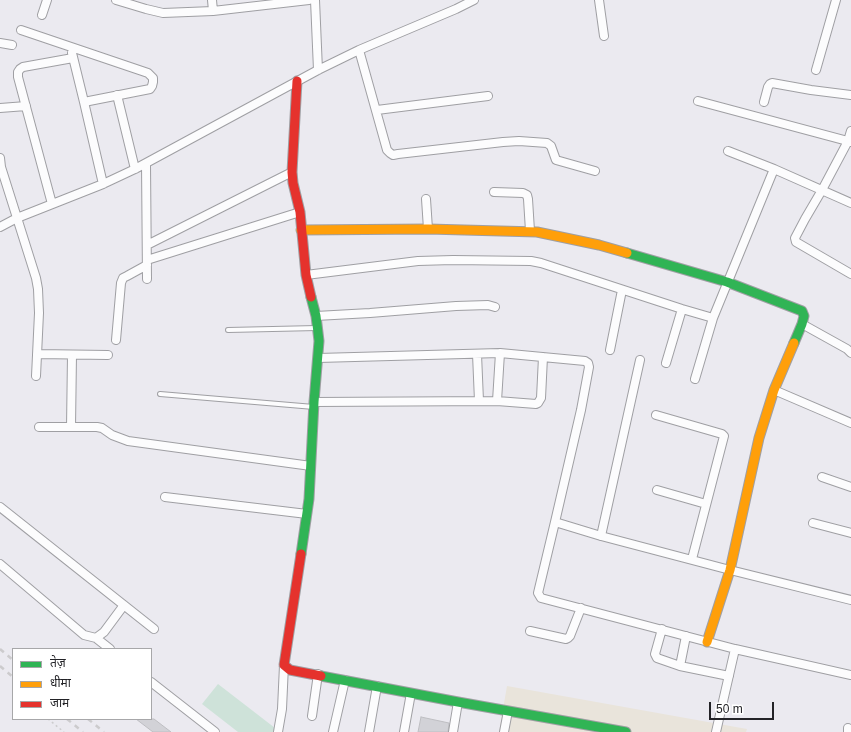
<!DOCTYPE html>
<meta charset="utf-8">
<style>
body{margin:0}
#map{position:relative;width:851px;height:732px;overflow:hidden;background:#ebeaf0;font-family:Helvetica,"Noto Sans Devanagari",sans-serif}
canvas{display:block}
.legend{position:absolute;left:12px;top:648px;width:140px;height:72px;box-sizing:border-box;background:#fff;border:1px solid #a7a7a9;margin:0;padding:5px 7px;list-style:none;font-size:12px;color:#232327}
.legend li{display:flex;align-items:center;gap:8px;height:20px}
.legend b{width:20px;border:1px solid #a7a7a9}
.scale{position:absolute;left:709px;top:702px;width:65px;height:18px;box-sizing:border-box;border:2px solid #232327;border-top:0;padding-left:5px;font-size:12px;line-height:14px;white-space:nowrap;color:#232327;-webkit-text-stroke:3px #fff;paint-order:stroke}
</style>
<div id="map">
<canvas width="851" height="732"></canvas>
<ul class="legend">
<li><b style="height:5px;background:#30b455"></b>तेज़</li>
<li><b style="height:5px;background:#ff9f0a"></b>धीमा</li>
<li><b style="height:5px;background:#e5322d"></b>जाम</li>
</ul>
<div class="scale">50 m</div>
</div>
<script>
const c = document.querySelector('canvas').getContext('2d');
c.lineJoin = 'round';
function fillPath(path, color) { c.fillStyle = color; c.fill(path, 'evenodd'); }
const poly = rows => new Path2D(rows.map(r => 'M' + r).join(''));
function strokePath(path, color, width, dash) { c.strokeStyle = color; c.lineWidth = width; c.lineCap = dash ? 'butt' : 'round'; c.setLineDash(dash || []); c.stroke(path); }
const commercial = poly([
 [507,686,747,729,746,732,499,732]
]);
const green = poly([
 [218,684,275,728,273,732,238,732,202,704]
]);
const building = poly([
 [421,717,449,723,448,732,418,732,421,717],
 [136,719,154,719,171,732,153,732,136,719]
]);
const path = poly([
 [48,719,64,732]
]);
const lane = poly([
 [228,330,317,328],
 [160,394,314,407]
]);
const street = poly([
 [116,0,146,9,163,13,213,11,309,0],
 [212,0,213,11],
 [315,0,318,70],
 [599,0,604,36],
 [42,15,47,0],
 [21,30,148,73,153,78,153,82,152,86,150,89,84,102],
 [0,43,12,45],
 [359,50,387,150,390,153,393,155,398,154,503,142,519,141,547,143,551,146,556,160,595,171],
 [72,53,84,102,103,184],
 [816,70,836,0],
 [117,95,135,169],
 [698,101,851,142],
 [764,102,768,87,770,84,772,83,811,90,851,95],
 [0,108,26,106],
 [377,110,488,96],
 [851,131,848,141,822,190,805,219,795,238,796,242,851,274],
 [728,151,774,169,851,203],
 [0,158,1,167,36,278,38,289,39,313,36,376],
 [146,164,147,279],
 [494,192,523,193,527,195,528,199,530,231],
 [426,199,428,229],
 [52,204,18,77,18,72,20,69,23,67,73,58],
 [0,227,17,218,103,184,135,169,318,70,359,50,456,9,474,0],
 [147,245,292,172],
 [147,260,300,212],
 [306,275,418,261,453,260,531,261,541,263,682,309,713,318],
 [316,316,370,313,456,306,488,305,495,307],
 [802,324,847,349,851,353],
 [116,340,121,283,123,278,127,276,147,265],
 [610,350,622,290],
 [37,354,108,355],
 [477,354,479,401],
 [318,358,500,353,585,361,588,363,589,367,581,410,555,522,601,536,730,570,851,600],
 [666,363,682,309],
 [695,379,713,318,774,169],
 [774,390,851,423],
 [497,401,500,353],
 [314,402,497,401,536,404,538,403,541,398,543,357],
 [656,415,722,434,724,436,692,559],
 [39,427,97,427,102,428,112,435,128,441,311,466],
 [71,427,72,355],
 [822,477,851,487],
 [657,490,706,504],
 [165,497,307,514],
 [0,507,154,629],
 [555,522,538,593,541,598,735,649,851,675],
 [813,523,851,533],
 [601,536,640,360],
 [0,564,84,635,96,638,104,632,124,605],
 [662,629,655,654,657,658,680,666,729,676],
 [530,631,566,639,568,638,570,636,581,608],
 [96,638,110,649],
 [680,666,686,636],
 [151,682,215,732],
 [312,716,318,674],
 [278,732,282,709,284,665],
 [333,732,345,680],
 [369,732,377,686],
 [404,732,411,693],
 [453,732,458,702],
 [504,732,508,711],
 [716,732,735,649],
 [848,732,848,728]
]);
const fast = poly([
 [627,253,727,282,802,311,804,316,802,324,794,343],
 [301,554,309,499,314,402,319,341,316,316,311,297],
 [321,676,458,702,626,732]
]);
const slow = poly([
 [301,230,428,229,537,232,599,245,627,253],
 [707,642,730,570,759,438,774,390,794,343]
]);
const jam = poly([
 [297,81,292,172,293,183,300,212,306,275,311,297],
 [301,554,284,665,290,670,321,676]
]);
const rail = poly([
 [0,649,13,660],
 [0,666,13,677],
 [67,719,83,732],
 [88,719,104,732]
]);
fillPath(commercial, '#e9e4db');
fillPath(green, '#cee2d9');
fillPath(building, '#d2d2d7');
strokePath(building, '#bebec2', 1);
strokePath(lane, '#9f9fa3', 6);
strokePath(street, '#9f9fa3', 10);
strokePath(fast, '#9f9fa3', 11);
strokePath(slow, '#9f9fa3', 11);
strokePath(jam, '#9f9fa3', 11);
strokePath(path, '#cccccd', 1.5, [2, 3]);
strokePath(lane, '#fcfcfd', 4);
strokePath(street, '#fcfcfd', 8);
strokePath(fast, '#30b455', 9);
strokePath(slow, '#ff9f0a', 9);
strokePath(jam, '#e5322d', 9);
strokePath(rail, '#cccbcd', 2.5, [5, 5]);
</script>
